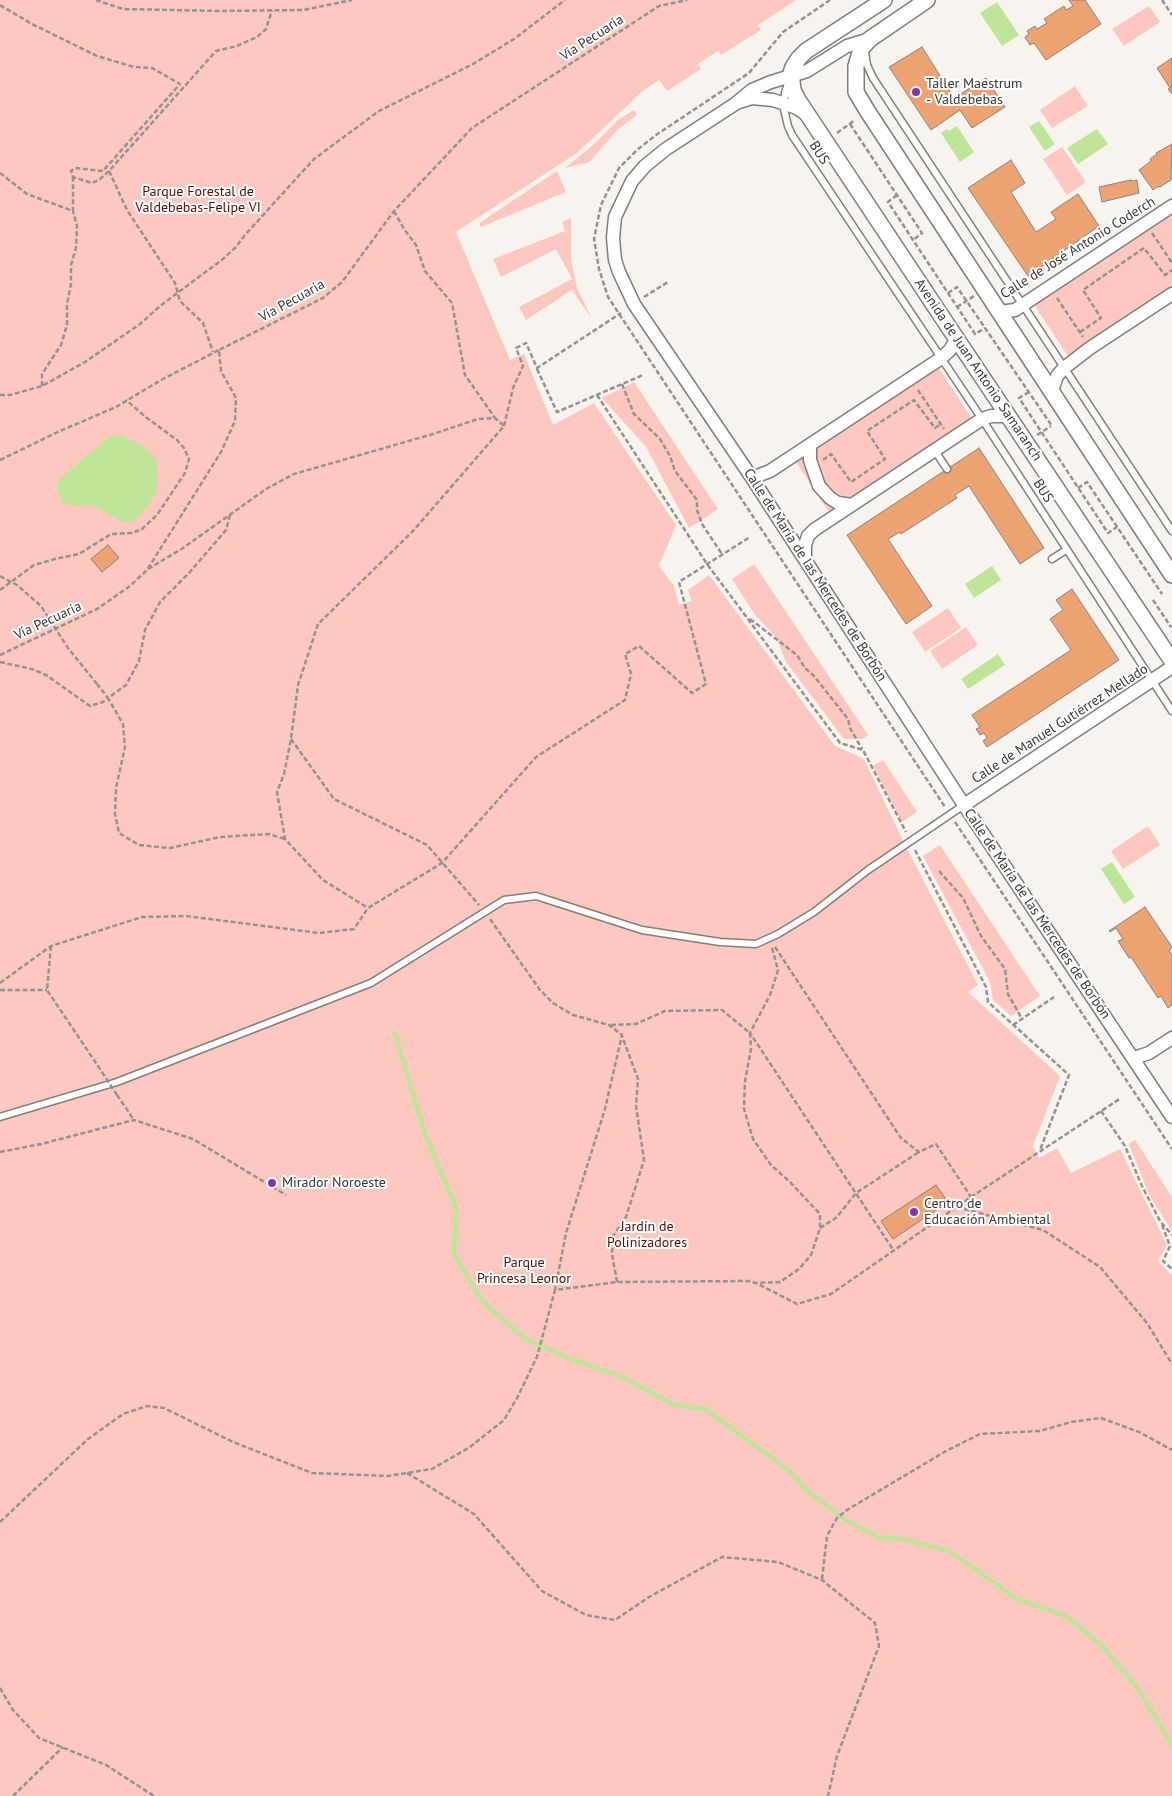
<!DOCTYPE html>
<meta charset="utf-8">
<style>
body{margin:0}
canvas{display:block;background:#f7f3ee}
</style>
<canvas width="1172" height="1796"></canvas>
<script>
const c = document.querySelector('canvas').getContext('2d');
c.lineJoin = 'round';
function fillPath(path, color) { c.fillStyle = color; c.fill(path, 'evenodd'); }
const poly = rows => new Path2D(rows.map(r => 'M' + r).join(''));
function strokePath(path, color, width, dash) { c.strokeStyle = color; c.lineWidth = width; c.lineCap = dash ? 'butt' : 'round'; c.setLineDash(dash || []); c.stroke(path); }
function label(font, color, halo, rows, align = 'center') {
  c.font = font + ' "PT Sans",sans-serif'; c.lineWidth = 4; c.setLineDash([]); c.textBaseline = 'middle'; c.strokeStyle = halo; c.fillStyle = color; for (const [text, x, y, turn = 0] of rows) {
    c.save(); c.translate(x, y); c.rotate((+turn || 0) * Math.PI / 180); c.textAlign = isNaN(turn) ? turn : align; if (halo) c.strokeText(text, 0, 0); c.fillText(text, 0, 0); c.restore();
  }
}
const green = poly([
 [0,0,796,0,758,25,761,30,721,55,718,51,698,64,701,69,667,91,659,80,644,90,577,153,456,232,510,360,524,354,553,425,594,403,676,525,659,566,674,586,679,605,692,601,688,590,709,575,835,746,864,759,905,845,978,985,968,992,1060,1076,1033,1146,1039,1158,1057,1148,1071,1173,1120,1149,1167,1245,1158,1261,1172,1275,1172,1796,0,1796],
 [1149,6,1160,22,1124,46,1112,29],
 [1075,86,1088,106,1052,128,1040,110],
 [634,110,637,115,617,130,590,162,565,168,593,145,618,120],
 [1062,147,1086,182,1067,195,1043,159],
 [557,171,566,192,481,227,479,223],
 [1172,212,1172,289,1068,356,1033,303],
 [571,218,571,260,577,288,592,319,572,290,526,320,519,307,572,279,556,249,501,277,493,259,565,231,562,222],
 [939,368,974,422,831,515,796,462],
 [634,382,718,509,689,528,646,447,602,398],
 [754,564,868,735,863,739,844,739,786,662,776,637,755,615,732,579],
 [948,608,961,628,925,652,912,632],
 [966,627,978,645,942,669,930,651],
 [883,760,917,812,902,822,873,766],
 [1148,826,1160,845,1123,869,1111,851],
 [940,845,1040,996,1011,1016,993,1000,990,982,923,856],
 [1135,1140,1172,1197,1172,1231,1149,1195,1129,1144]
]);
const water = poly([
 [997,2,1019,35,1002,46,980,13],
 [1039,121,1055,144,1045,151,1029,127],
 [957,126,974,152,960,162,941,133,947,129,949,131],
 [1097,129,1108,144,1078,164,1067,148],
 [121,435,144,447,157,460,158,490,147,507,133,522,123,522,90,504,76,507,64,503,56,488,60,479,110,436],
 [992,566,1001,580,974,598,965,584],
 [998,654,1005,665,968,689,961,679],
 [1112,862,1135,897,1124,904,1101,869]
]);
const stream = poly([
 [395,1033,425,1134,456,1207,454,1254,483,1302,524,1338,568,1358,620,1376,675,1405,705,1409,790,1471,805,1489,846,1520,878,1537,906,1540,949,1551,1017,1599,1066,1616,1101,1645,1136,1686,1172,1744]
]);
const building = poly([
 [1069,0,1085,0,1101,24,1046,60,1034,43,1030,45,1025,37,1029,34,1027,31,1035,26,1037,29,1047,23,1044,19,1064,6,1066,10,1073,6,1069,0],
 [922,47,954,98,986,78,1005,107,972,128,960,110,931,130,889,67,922,47],
 [1172,58,1172,94,1168,89,1170,88,1157,68,1172,58],
 [1172,144,1171,180,1160,187,1159,186,1153,190,1139,170,1151,161,1150,159,1157,154,1156,153,1172,144],
 [1011,160,1025,183,1011,192,1036,232,1056,219,1051,212,1078,194,1099,226,1028,276,968,188,1011,160],
 [1131,180,1132,181,1137,180,1139,193,1102,202,1099,187,1131,180],
 [979,448,1044,548,1020,564,969,486,955,495,957,498,901,534,900,532,888,539,932,606,906,624,847,535,979,448],
 [108,545,119,558,102,572,91,559,108,545],
 [1072,589,1119,660,987,747,983,741,987,738,984,733,980,735,976,729,980,727,972,715,1071,650,1050,619,1063,610,1056,600,1072,589],
 [1145,907,1172,947,1169,951,1172,955,1172,1005,1168,1008,1161,996,1158,998,1131,957,1129,958,1118,941,1123,939,1116,928,1110,932,1109,931,1145,907],
 [936,1185,948,1202,893,1239,881,1221,936,1185]
]);
const path = poly([
 [96,0,123,9,219,11,303,10,352,0],
 [830,0,783,32,749,73,656,135,637,150,619,168,601,205,594,239,599,269,608,297,945,807],
 [1162,0,1172,15],
 [0,5,32,24,97,56,134,67,152,68,180,84,103,171,75,168,71,171,73,177,92,183,99,180,109,171,216,51,237,46,257,37,266,29,272,10],
 [850,124,922,233,913,240],
 [837,133,855,120],
 [109,171,127,210,175,283,180,301,203,323,213,352],
 [0,173,27,194,73,211,73,177],
 [897,195,888,202,975,334,985,328],
 [394,211,404,229,416,245,425,271,452,303,465,375,495,418],
 [1152,233,1172,263],
 [948,293,957,287,1052,426],
 [644,297,668,282],
 [1057,298,1083,337],
 [957,307,974,296],
 [1080,332,1101,318,1083,290,1144,248,1165,275,1172,270],
 [537,369,557,412,643,375],
 [622,384,634,414,660,439,670,456,675,471,697,500,697,510,702,524,722,554],
 [42,386,42,374,61,345,67,325,67,304,71,284,71,265,76,248,77,226,73,211],
 [918,390,944,429],
 [1029,392,1019,398,1108,533,1117,527],
 [0,395,10,395,42,386,85,362,140,324,160,306,223,259,236,247,245,235,314,159,379,111,473,64,514,39,565,0],
 [597,395,707,564,840,743,863,750,906,832],
 [504,426,513,388,523,366,516,348,526,343,537,368,621,313],
 [1037,435,1051,426],
 [0,460,60,431,116,407,161,380,219,350],
 [823,460,831,454,851,482,885,459,867,431,914,400,935,428,941,424],
 [1078,488,1087,482,1162,594],
 [230,515,226,530,189,573,160,602,145,630,139,661,126,685,108,698,123,724,125,747,116,788,115,814,119,833,139,845,170,848,220,837,269,834,285,839],
 [148,569,183,548,266,489,294,474,433,434,478,419,495,418,504,426,413,531,318,624,298,685,291,739,284,774,277,792,285,839,323,880,368,908],
 [0,590,34,565,55,559,79,554,111,534,132,533,142,529,157,515,185,473,189,459,184,448,177,440,147,418,126,400],
 [1153,600,1171,627],
 [750,619,797,655,805,668,814,676,848,719,850,728,862,749],
 [0,655,97,609,130,586,147,570,221,452,235,421,236,398,221,371,219,350,323,298,342,282,394,211,472,128,659,6,687,0],
 [0,662,32,669,46,675,90,706,103,702,108,698,97,684],
 [291,739,334,799,427,845,479,905],
 [955,822,1172,1149],
 [915,850,986,987,988,1002,1069,1075,1040,1150],
 [939,871,963,898,981,936,1005,969,1008,994,1022,1019],
 [490,919,540,990,553,1003,573,1015,609,1025,622,1035,605,1109,566,1233,555,1290],
 [51,946,47,990,102,1072],
 [775,947,901,1138,919,1152,936,1144,971,1197],
 [772,948,778,970,770,995,750,1033,894,1251],
 [0,983,51,946,142,917,186,916,319,933,354,929,368,908,442,863,536,757,625,700,631,674,625,654,639,646,692,693,706,684,679,582,750,537],
 [0,990,47,990],
 [611,1025,636,1024,665,1011,722,1010,750,1033,751,1049,745,1081,744,1109,753,1139,771,1165,790,1182,820,1214,820,1228,811,1255,799,1269,780,1282,756,1283],
 [1013,1025,1054,997],
 [117,1095,134,1120],
 [1101,1111,1125,1146,1142,1186,1160,1221,1172,1235],
 [0,1152,41,1144,134,1120,193,1139,286,1195],
 [957,1207,1043,1230,1100,1267,1147,1323,1172,1364],
 [1162,1225,1170,1246,1163,1261,1172,1269],
 [820,1228,836,1218,856,1193,919,1152],
 [617,1282,612,1254,613,1236,626,1217,644,1160,636,1106,638,1079,622,1036],
 [407,1473,474,1514,542,1591,586,1615,615,1620,649,1597,722,1557,778,1562,822,1580,875,1623,879,1646,837,1756,828,1796],
 [0,1522,88,1439,123,1414,147,1406,164,1408,233,1442,312,1473,388,1476,432,1469,470,1447,504,1420,517,1398,537,1357,555,1290,617,1282,748,1281,756,1283,797,1304,831,1294,971,1197,1121,1098],
 [822,1579,827,1536,837,1518,847,1510,946,1451,980,1434,1040,1431,1071,1422,1101,1418,1139,1432,1172,1450],
 [0,1688,13,1710,39,1738,106,1765,154,1796],
 [13,1796,63,1747]
]);
const service = poly([
 [865,52,867,65,873,78,1172,531],
 [788,83,785,93,784,109,788,126,792,135,982,419,1172,711],
 [935,451,947,469],
 [1052,559,1066,550],
 [0,1117,117,1082,371,983,504,900,536,896,642,930,720,942,756,944,778,934,814,912,868,870,964,805]
]);
const minor = poly([
 [870,39,847,46,807,71,771,82,752,90,735,104,666,149,645,166,632,181,615,217,613,238,615,260,619,272,634,304,752,478,964,805,1172,1117],
 [739,102,752,98,773,100,797,108,807,115],
 [1000,312,1015,310,1172,206],
 [1052,391,1057,376,1064,368,1090,348,1172,294],
 [810,445,810,460,819,486,830,498,838,503,852,505],
 [752,478,770,471,940,359,950,350,957,338],
 [805,560,805,545,808,536,814,530,982,419,991,416,1009,416],
 [964,805,1172,667],
 [1134,1058,1149,1053,1172,1038]
]);
const tertiary = poly([
 [884,0,806,51,799,58,793,67,791,73,793,90,798,100,942,317,1172,661],
 [927,0,870,39,861,49,856,66,856,92,868,112,1172,575]
]);
const pathBridge = poly([
 [0,576,17,585,41,606,68,648,97,684],
 [102,1072,117,1095]
]);
const markers = [
 [916,92,5,"#8336a7"],
 [272,1183,5,"#8336a7"],
 [914,1212,5,"#8336a7"]
];
const streetNames = [
 ["Vía Pecuaria",592,38,-33],
 ["BUS",819,153,57],
 ["Calle de José Antonio Coderch",1078,248,-32],
 ["Vía Pecuaria",292,301,-29],
 ["Avenida de Juan Antonio Samaranch",978,370,56],
 ["BUS",1043,491,57],
 ["Calle de María de las Mercedes de Borbón",815,575,57],
 ["Vía Pecuaria",48,621,-25],
 ["Calle de Manuel Gutiérrez Mellado",1060,724,-33],
 ["Calle de María de las Mercedes de Borbón",1037,914,56]
];
const poiNames = [
 ["Taller Maestrum",926,84],
 ["- Valdebebas",926,100],
 ["Mirador Noroeste",282,1183],
 ["Centro de",924,1204],
 ["Educación Ambiental",924,1220]
];
const parkNames = [
 ["Parque Forestal de",198,192],
 ["Valdebebas-Felipe VI",198,208],
 ["Jardín de",647,1227],
 ["Polinizadores",647,1243],
 ["Parque",524,1263],
 ["Princesa Leonor",524,1279]
];
fillPath(green, '#fec7bf');
fillPath(water, '#bfe698');
strokePath(stream, '#bfe698', 4.5);
fillPath(building, '#eea372');
strokePath(building, '#87837f', 1);
strokePath(service, '#817e79', 9);
strokePath(minor, '#817e79', 15);
strokePath(tertiary, '#817e79', 18);
strokePath(path, '#94928e', 2.5, [5, 2.5]);
strokePath(service, '#fff', 6);
strokePath(minor, '#fff', 12);
strokePath(tertiary, '#fff', 15);
strokePath(pathBridge, '#94928e', 2.5, [5, 2.5]);
for (const [x, y, r, color] of markers) { const dot = new Path2D(); dot.arc(x, y, r, 0, 2 * Math.PI); c.fillStyle = color; c.fill(dot); strokePath(dot, '#fff', 2); }
label('14px', '#393836', '#fff', streetNames);
label('14px', '#393836', '#fff', poiNames, 'left');
label('14px', '#5b0b08', '#fff', parkNames);
</script>
